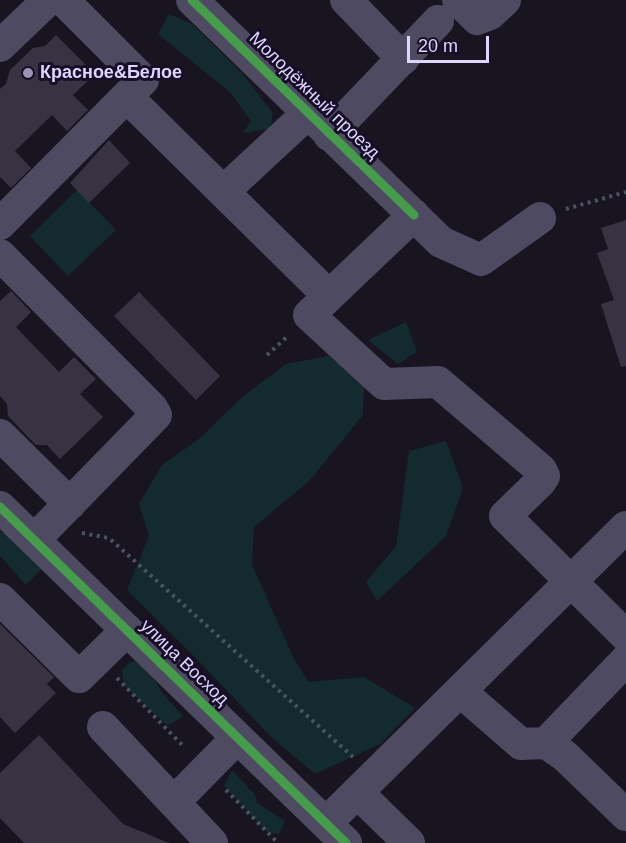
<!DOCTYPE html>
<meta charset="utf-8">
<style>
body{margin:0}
#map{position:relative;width:626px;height:843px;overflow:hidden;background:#181521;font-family:Arial,sans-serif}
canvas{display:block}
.scale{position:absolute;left:407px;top:36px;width:82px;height:27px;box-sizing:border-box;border:3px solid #dfd6ff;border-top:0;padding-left:8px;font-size:18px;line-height:21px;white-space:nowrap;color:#dfd6ff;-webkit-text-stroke:4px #160f27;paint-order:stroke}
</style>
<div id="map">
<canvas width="626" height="843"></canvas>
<div class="scale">20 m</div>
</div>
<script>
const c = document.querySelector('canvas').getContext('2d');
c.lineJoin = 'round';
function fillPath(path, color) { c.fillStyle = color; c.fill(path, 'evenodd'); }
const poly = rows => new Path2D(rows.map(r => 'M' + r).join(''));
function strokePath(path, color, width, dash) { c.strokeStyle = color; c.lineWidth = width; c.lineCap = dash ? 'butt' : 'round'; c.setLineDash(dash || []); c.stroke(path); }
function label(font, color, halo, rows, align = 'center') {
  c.font = font + ' Arial,sans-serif'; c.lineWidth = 6; c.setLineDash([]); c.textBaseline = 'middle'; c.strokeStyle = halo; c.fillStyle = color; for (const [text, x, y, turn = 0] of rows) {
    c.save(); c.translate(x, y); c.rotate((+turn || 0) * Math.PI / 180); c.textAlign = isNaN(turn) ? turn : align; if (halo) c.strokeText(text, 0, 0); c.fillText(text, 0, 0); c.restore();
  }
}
const green = poly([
 [169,14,192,24,241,72,273,113,270,129,243,133,251,121,230,92,158,34],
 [77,190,116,230,68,276,30,236],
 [406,322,417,352,398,364,368,340],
 [329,356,364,384,363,415,310,480,254,527,252,565,295,661,309,682,364,677,415,708,380,744,315,774,270,736,199,661,127,590,149,536,139,504,162,465,199,439,241,398,286,364],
 [446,441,463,488,446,536,377,601,366,582,396,546,409,451],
 [0,532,14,536,43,567,26,585,0,556],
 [143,660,163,694,183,716,168,726,124,686,122,670,130,662],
 [232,770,255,795,257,803,285,821,279,834,267,832,224,786]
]);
const building = poly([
 [56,35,95,74,73,95,88,110,67,131,52,115,15,151,31,168,11,188,0,177,0,89,6,84,10,70,33,48,45,46],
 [109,140,130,163,89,203,70,183],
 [626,220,626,366,621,367,601,304,614,300,597,253,608,249,601,228],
 [11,291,31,312,16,327,59,372,74,357,96,379,80,394,103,417,60,459,47,445,36,445,29,438,8,416,7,404,0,396,0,301],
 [139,292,220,376,196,400,114,316],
 [0,624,54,677,47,684,56,693,15,733,0,717],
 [39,735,123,824,169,843,24,843,0,818,0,773]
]);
const path = poly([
 [566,209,626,192],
 [267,355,289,335],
 [82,533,109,538,353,757],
 [117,678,185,748],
 [226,790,278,843]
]);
const minor = poly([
 [192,0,441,242,481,260,540,218],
 [346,0,403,59],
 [458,0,477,19,490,14,505,0],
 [0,46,48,0],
 [127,97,329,296],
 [329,135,438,21],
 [224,191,307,114],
 [414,215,309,315,384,384,438,382,541,470,544,476,540,482,505,516,626,636],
 [0,224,143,80,63,0],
 [0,255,152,408,156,415,34,540],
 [0,435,70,504],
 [0,507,346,843],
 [0,599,79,677,127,630],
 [460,691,521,744,546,743,565,756,626,815],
 [103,727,212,843],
 [546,743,626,660],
 [357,792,409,843],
 [174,802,237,738],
 [326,823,626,527]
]);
const cycleway = poly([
 [192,0,414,215],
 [0,507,346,843]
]);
const markers = [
 [28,73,6,"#9992b1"]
];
const poiNames = [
 ["Красное&Белое",40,73]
];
const streetNames = [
 ["Молодёжный проезд",314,96,44],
 ["улица Восход",184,663,44]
];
fillPath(green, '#132b2f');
fillPath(building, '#383343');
strokePath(path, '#495362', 4, [3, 4.5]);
strokePath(minor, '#4e4a62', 32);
strokePath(cycleway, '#469c4c', 9);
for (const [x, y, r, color] of markers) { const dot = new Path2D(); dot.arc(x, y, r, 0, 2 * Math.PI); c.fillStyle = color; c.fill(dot); strokePath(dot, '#160f27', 2); }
label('bold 18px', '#dfd6ff', '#160f27', poiNames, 'left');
label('18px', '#dfd6ff', '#160f27', streetNames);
</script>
